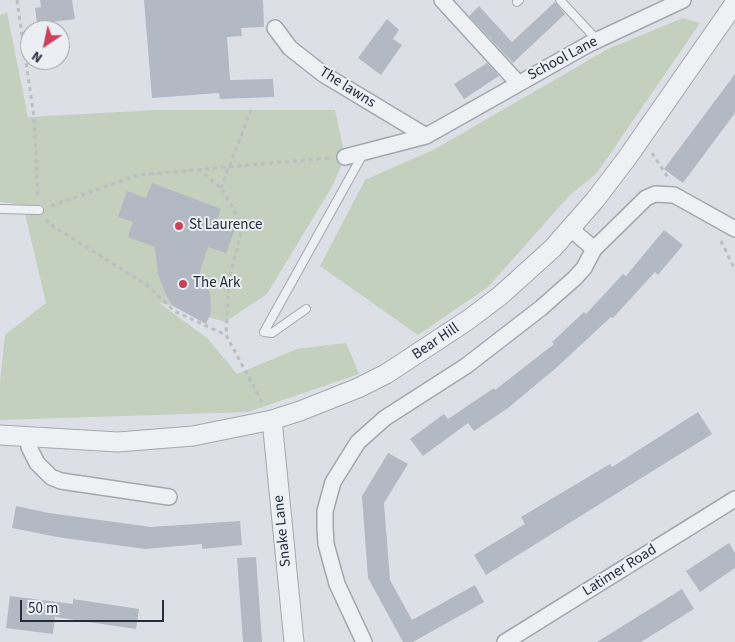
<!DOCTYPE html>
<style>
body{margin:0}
#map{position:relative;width:735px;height:642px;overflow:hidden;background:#dce0e6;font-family:"Source Sans 3",sans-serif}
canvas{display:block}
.north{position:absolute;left:20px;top:20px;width:50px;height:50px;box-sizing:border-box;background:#ebeff4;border:1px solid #9ca2aa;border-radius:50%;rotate:214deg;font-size:14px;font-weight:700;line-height:20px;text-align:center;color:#262e3c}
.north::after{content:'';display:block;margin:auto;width:18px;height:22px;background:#cb4159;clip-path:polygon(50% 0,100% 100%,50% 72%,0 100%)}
.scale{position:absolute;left:20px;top:600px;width:144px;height:22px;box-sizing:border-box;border:2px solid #262e3c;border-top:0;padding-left:6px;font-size:15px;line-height:18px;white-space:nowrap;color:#262e3c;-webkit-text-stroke:4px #ebeff4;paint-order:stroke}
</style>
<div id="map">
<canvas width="735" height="642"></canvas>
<div class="north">N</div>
<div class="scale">50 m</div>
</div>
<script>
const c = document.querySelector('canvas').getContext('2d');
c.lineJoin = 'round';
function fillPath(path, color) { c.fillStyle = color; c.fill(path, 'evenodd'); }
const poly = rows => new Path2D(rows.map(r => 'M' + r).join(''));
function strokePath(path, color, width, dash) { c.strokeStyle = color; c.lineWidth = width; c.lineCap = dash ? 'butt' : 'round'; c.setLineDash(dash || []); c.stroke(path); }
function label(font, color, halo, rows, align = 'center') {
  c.font = font + ' "Source Sans 3",sans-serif'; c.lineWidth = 4; c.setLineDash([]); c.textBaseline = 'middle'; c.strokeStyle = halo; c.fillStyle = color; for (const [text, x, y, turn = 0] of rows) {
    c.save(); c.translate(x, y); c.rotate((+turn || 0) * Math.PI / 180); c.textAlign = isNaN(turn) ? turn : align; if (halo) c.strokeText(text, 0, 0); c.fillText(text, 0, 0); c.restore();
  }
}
const green = poly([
 [7,13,28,117,156,110,335,110,345,157,333,185,267,294,225,322,158,302,207,338,237,374,297,349,346,343,359,374,248,412,0,420,0,382,5,335,46,303,23,205,0,202,0,15],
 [683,18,700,23,597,173,569,196,488,287,418,335,320,266,365,180,435,149,608,49]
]);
const building = poly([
 [40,0,72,0,75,19,37,24,35,8,41,7],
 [144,0,263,0,264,27,241,28,242,36,227,37,230,80,273,79,274,97,220,99,219,93,152,98],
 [555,2,565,14,513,63,469,16,479,6,512,42],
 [387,19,399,30,393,39,402,45,381,75,358,58],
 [487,63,499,76,464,99,454,84],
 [735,74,735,113,683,183,664,169],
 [152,183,221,209,216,222,235,229,226,253,208,247,202,265,199,275,210,293,211,313,206,324,173,306,165,293,158,274,155,247,128,237,133,222,118,217,127,191,146,198],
 [664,230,683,245,658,275,655,272,613,318,611,317,556,368,508,408,474,431,468,423,423,456,410,439,444,414,448,419,494,388,495,390,554,344,552,342,584,312,586,314,623,274,626,276],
 [698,412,712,434,486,575,474,555,525,524,521,517,610,464,612,467],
 [388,453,408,464,384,503,390,580,412,620,475,585,484,602,413,642,403,642,368,578,362,496],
 [16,506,49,513,151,527,240,521,242,545,202,549,202,544,145,549,57,537,12,528],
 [729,543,735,553,735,568,700,592,686,571],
 [256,557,262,642,243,642,237,558],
 [682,589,694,609,641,642,597,642],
 [10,596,73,604,73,599,139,609,136,629,55,617,53,634,6,628]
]);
const path = poly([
 [17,0,34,117,38,198],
 [652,153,669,179],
 [198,169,221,188,234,210,242,230,229,279,226,335],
 [221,188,251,110],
 [51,206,138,175,329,158],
 [46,219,51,225,147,285,174,311,226,335,263,404],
 [721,241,735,270]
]);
const service = poly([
 [560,0,597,40],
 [517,2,519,0],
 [0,209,39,210],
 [306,309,272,333,264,332,363,154]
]);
const minor = poly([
 [442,0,518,83],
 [275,28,290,48,323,74,426,136],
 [345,157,426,136,589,44,683,0],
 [571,229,594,249],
 [28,438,29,447,37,463,51,477,61,481,169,497],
 [364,642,337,584,326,544,325,527,325,511,333,482,358,442,385,418,466,366,541,308,575,278,584,268,594,249,646,198,655,194,674,195,735,229],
 [505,642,735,499]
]);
const tertiary = poly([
 [272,420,294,642],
 [0,435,118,442,193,436,272,420,300,411,358,388,386,374,468,320,501,295,553,248,595,200,627,158,735,3]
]);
const markers = [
 [179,226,5,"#cb4159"],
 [183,284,5,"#cb4159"]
];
const streetNames = [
 ["School Lane",563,59,-28],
 ["The lawns",347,88,32],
 ["Bear Hill",436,342,-34],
 ["Snake Lane",283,531,-96],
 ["Latimer Road",620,571,-32]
];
const poiNames = [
 ["St Laurence",189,226],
 ["The Ark",193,284]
];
fillPath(green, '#c2d0bd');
fillPath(building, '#b3b9c2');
strokePath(service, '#a2a7b0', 10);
strokePath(minor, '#a2a7b0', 18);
strokePath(tertiary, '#a2a7b0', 21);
strokePath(path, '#babec4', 3, [4, 4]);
strokePath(service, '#eef1f4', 8);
strokePath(minor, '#eef1f4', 15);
strokePath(tertiary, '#eef1f4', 19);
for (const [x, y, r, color] of markers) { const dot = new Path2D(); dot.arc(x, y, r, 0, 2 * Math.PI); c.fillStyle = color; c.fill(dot); strokePath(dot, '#ebeff4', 2); }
label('15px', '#262e3c', '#ebeff4', streetNames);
label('15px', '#262e3c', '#ebeff4', poiNames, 'left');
</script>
